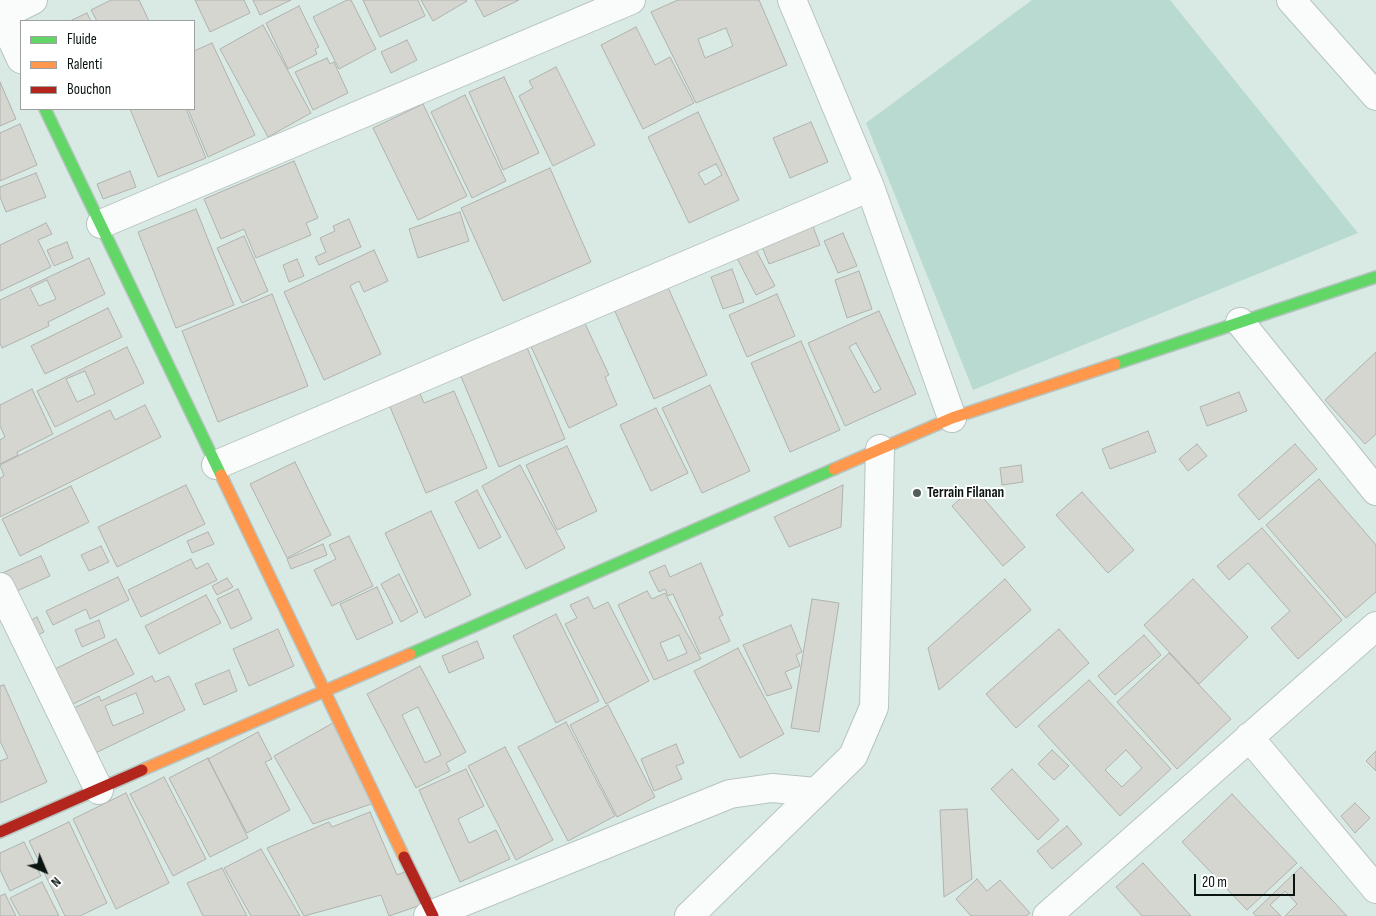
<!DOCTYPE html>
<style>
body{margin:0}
#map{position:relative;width:1376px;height:916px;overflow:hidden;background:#d9eae4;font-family:"Sofia Sans Condensed",sans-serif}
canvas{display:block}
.legend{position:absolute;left:20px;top:20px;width:175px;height:90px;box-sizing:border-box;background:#fff;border:1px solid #9da1a0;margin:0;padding:6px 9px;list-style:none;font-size:15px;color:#0a1411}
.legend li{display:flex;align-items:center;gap:10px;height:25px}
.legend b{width:25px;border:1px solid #9da1a0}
.north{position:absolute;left:20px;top:846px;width:50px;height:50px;-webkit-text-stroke:4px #fff;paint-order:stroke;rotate:135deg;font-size:14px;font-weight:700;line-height:20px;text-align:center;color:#0a1411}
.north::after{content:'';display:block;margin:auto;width:18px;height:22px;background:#0a1411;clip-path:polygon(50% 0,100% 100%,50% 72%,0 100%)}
.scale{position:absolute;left:1194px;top:874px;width:101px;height:22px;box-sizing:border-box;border:2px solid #0a1411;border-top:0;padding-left:6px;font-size:15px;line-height:18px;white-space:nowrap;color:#0a1411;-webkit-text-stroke:4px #fff;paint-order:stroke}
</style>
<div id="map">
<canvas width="1376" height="916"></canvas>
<ul class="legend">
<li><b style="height:6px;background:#63d668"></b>Fluide</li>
<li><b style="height:6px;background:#ff974d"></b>Ralenti</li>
<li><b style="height:6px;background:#b3261e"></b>Bouchon</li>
</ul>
<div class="north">N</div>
<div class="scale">20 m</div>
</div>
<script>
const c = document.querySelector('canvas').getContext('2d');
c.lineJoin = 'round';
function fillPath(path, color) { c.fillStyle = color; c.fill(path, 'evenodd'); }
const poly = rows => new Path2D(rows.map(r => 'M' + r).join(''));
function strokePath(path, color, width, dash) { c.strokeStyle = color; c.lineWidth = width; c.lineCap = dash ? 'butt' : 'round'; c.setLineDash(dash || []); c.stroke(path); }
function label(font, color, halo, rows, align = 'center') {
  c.font = font + ' "Sofia Sans Condensed",sans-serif'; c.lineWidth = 4; c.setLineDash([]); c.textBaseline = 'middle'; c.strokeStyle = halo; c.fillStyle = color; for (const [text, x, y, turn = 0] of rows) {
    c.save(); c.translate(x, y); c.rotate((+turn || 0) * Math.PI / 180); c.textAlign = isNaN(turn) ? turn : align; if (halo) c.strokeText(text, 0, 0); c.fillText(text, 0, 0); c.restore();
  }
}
const green = poly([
 [1032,0,1170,0,1358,233,973,390,866,123]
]);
const building = poly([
 [111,0,139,0,149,21,97,21,91,10,111,0],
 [195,0,244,0,250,13,210,32,195,0],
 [253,0,291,0,260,15,253,0],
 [347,0,351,0,376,49,339,69,313,17,347,0],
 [363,0,418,0,425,16,380,37,363,0],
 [421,0,466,0,467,1,433,21,421,0],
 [475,0,519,0,484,17,475,0],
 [678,0,759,0,787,65,696,103,651,12,678,0],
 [726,28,733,46,705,58,698,39,726,28],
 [299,6,319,47,315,49,317,54,288,69,266,23,299,6],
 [87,13,91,21,70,21,87,13],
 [263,25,311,113,268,137,220,49,263,25],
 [636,27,655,65,670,57,694,103,643,129,601,45,636,27],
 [407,40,417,60,391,73,381,52,407,40],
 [212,43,255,135,208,157,188,109,194,109,194,51,212,43],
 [327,58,330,64,334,62,348,93,313,110,295,72,327,58],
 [556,67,595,145,553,166,519,96,533,88,529,81,556,67],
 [504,77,539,153,503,170,469,92,504,77],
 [0,82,16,119,0,126,0,82],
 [465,95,506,181,472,198,431,112,465,95],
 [423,104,467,196,418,220,373,128,423,104],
 [130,109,186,109,206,158,158,177,130,109],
 [698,112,739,200,689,223,648,137,698,112],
 [716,164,722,175,705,185,698,173,716,164],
 [811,122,828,162,790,178,773,138,811,122],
 [20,124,37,165,0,181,0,133,20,124],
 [294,161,318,218,306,223,311,235,256,258,244,229,221,239,204,199,294,161],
 [550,168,591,262,503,301,461,208,550,168],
 [130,171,136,187,103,199,97,184,130,171],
 [36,173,46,197,6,212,0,197,0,187,36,173],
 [196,209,234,305,176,328,138,232,196,209],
 [460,212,469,241,418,258,409,229,460,212],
 [349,219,361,247,319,265,315,257,326,252,320,238,335,231,333,226,349,219],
 [46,223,52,234,38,240,51,267,0,291,0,245,46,223],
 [812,224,820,245,769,264,761,244,812,224],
 [843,233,857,266,838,273,824,241,843,233],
 [244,236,268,291,242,303,217,248,244,236],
 [67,242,73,258,54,266,47,250,67,242],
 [755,248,775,286,756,295,737,258,755,248],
 [374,250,388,281,364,292,359,281,350,286,381,354,324,380,284,292,374,250],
 [89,258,105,294,48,322,49,326,2,348,0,343,0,300,89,258],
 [47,280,56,299,39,306,30,288,47,280],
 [297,259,304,276,289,282,283,265,297,259],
 [732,269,744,302,723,309,711,277,732,269],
 [859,271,872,309,847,318,835,280,859,271],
 [666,283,707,375,654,399,613,307,666,283],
 [272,294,308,386,218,422,182,331,272,294],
 [777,294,795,336,747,357,729,315,777,294],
 [108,308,122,337,45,374,31,346,108,308],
 [879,311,916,394,845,426,808,343,879,311],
 [856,343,881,389,874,393,849,347,856,343],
 [581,315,609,375,605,377,617,405,569,428,528,340,581,315],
 [523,338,565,439,499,467,457,367,523,338],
 [801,341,840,430,790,452,751,363,801,341],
 [127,347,144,383,55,427,37,391,127,347],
 [85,371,95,394,77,402,66,379,85,371],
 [1376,352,1376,434,1365,444,1325,400,1376,352],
 [710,385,750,471,702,493,662,408,710,385],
 [32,389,53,434,17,452,18,455,0,464,0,440,5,437,0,426,0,405,32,389],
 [418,389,424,403,454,391,487,468,426,493,388,402,418,389],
 [1239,392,1247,411,1207,426,1200,407,1239,392],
 [145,405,161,437,0,517,0,478,4,476,0,465,110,410,115,420,145,405],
 [656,408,688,473,651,491,620,425,656,408],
 [1148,431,1156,452,1110,469,1102,449,1148,431],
 [1197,444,1207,456,1188,471,1179,459,1197,444],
 [1295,444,1317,469,1259,520,1238,495,1295,444],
 [567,446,597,511,557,530,526,465,567,446],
 [295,462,331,535,287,558,250,484,295,462],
 [520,465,565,548,526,569,482,486,520,465],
 [1021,465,1023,482,1002,485,1000,468,1021,465],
 [1319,479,1376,545,1376,592,1346,618,1266,525,1319,479],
 [186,485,205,524,117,567,98,527,186,485],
 [843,485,841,527,789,547,774,517,843,485],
 [71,486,89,522,20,556,2,519,71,486],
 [974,487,1025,547,1003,566,952,506,974,487],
 [477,490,501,537,479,549,455,502,477,490],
 [1082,492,1134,550,1108,573,1056,515,1082,492],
 [431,511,471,595,425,618,385,533,431,511],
 [1262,528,1342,620,1298,659,1271,628,1290,611,1248,563,1229,580,1217,566,1262,528],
 [208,532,214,544,192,553,187,541,208,532],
 [349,536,373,586,332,606,314,570,336,559,329,545,349,536],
 [323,544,327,555,291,569,287,559,323,544],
 [101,546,109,562,89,571,81,555,101,546],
 [41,556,50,576,8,595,0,574,41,556],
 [191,559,196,569,208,563,217,580,141,617,128,590,191,559],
 [701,563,723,615,719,617,730,641,700,654,673,594,668,596,665,589,659,592,649,572,665,565,670,577,701,563],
 [399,574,418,612,401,622,381,584,399,574],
 [118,577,129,600,90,619,86,609,53,625,46,611,118,577],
 [227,578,233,587,217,595,212,586,227,578],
 [1005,579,1031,610,939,690,928,648,1005,579],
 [1193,579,1248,637,1199,684,1144,625,1193,579],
 [377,587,393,623,357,640,340,604,377,587],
 [238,589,252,619,231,629,217,599,238,589],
 [647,591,652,599,665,593,701,659,654,680,618,605,647,591],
 [679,635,687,653,668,661,660,643,679,635],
 [206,595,221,623,159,654,145,626,206,595],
 [588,597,594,609,608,602,649,681,606,704,565,624,577,618,570,605,588,597],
 [812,599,839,603,819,732,791,728,812,599],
 [556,614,599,701,556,723,513,636,556,614],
 [37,617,44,632,32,638,24,624,37,617],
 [99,620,105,637,82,647,75,630,99,620],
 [791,625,802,652,796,655,800,666,785,672,792,688,767,696,743,645,791,625],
 [278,629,294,666,249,686,233,649,278,629],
 [1059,629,1089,663,1016,728,986,694,1059,629],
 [1144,635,1161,655,1115,695,1098,676,1144,635],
 [116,639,134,674,69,706,51,671,116,639],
 [477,641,484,658,449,673,442,656,477,641],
 [738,648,784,734,740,758,694,671,738,648],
 [1169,653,1231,719,1177,769,1117,702,1169,653],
 [420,666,466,752,446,763,450,771,416,788,367,694,420,666],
 [418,707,441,755,425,763,402,715,418,707],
 [229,670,237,691,204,705,195,684,229,670],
 [152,676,155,682,169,676,185,710,85,758,70,710,99,696,101,701,152,676],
 [136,693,144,713,113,726,105,706,136,693],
 [1089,680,1171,769,1120,816,1038,726,1089,680],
 [1126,750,1142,768,1122,787,1105,770,1126,750],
 [4,685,47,782,0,803,0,761,8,758,0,741,0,686,4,685],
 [608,705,655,797,617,817,570,725,608,705],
 [566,722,615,816,568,841,518,747,566,722],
 [333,723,377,802,313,824,274,756,333,723],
 [258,732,272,759,265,762,290,810,247,833,208,759,258,732],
 [676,744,684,763,676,766,682,779,654,791,641,759,676,744],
 [505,747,553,840,516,860,468,766,505,747],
 [1052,750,1069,766,1054,780,1038,764,1052,750],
 [1376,751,1376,771,1366,761,1376,751],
 [208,758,248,838,210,857,169,778,208,758],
 [466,769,484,806,458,819,469,843,496,830,510,859,460,882,419,790,466,769],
 [1012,769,1059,820,1038,840,991,789,1012,769],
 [164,777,206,859,173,876,130,794,164,777],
 [126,793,169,883,116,909,73,819,126,793],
 [1232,794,1297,863,1247,910,1182,842,1232,794],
 [1355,803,1370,818,1355,833,1341,816,1355,803],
 [967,809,972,879,944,897,940,810,967,809],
 [370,812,397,875,407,871,421,905,389,916,381,895,304,916,267,848,329,822,332,827,370,812],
 [69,822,107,903,80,916,65,916,29,841,69,822],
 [1067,826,1082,844,1052,869,1037,851,1067,826],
 [24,842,41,876,10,891,0,870,0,853,24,842],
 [261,849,300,916,251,916,224,868,261,849],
 [1143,863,1191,916,1142,916,1116,887,1143,863],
 [1301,867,1347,916,1285,916,1297,904,1285,891,1270,905,1281,916,1256,916,1253,913,1301,867],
 [222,868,247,916,203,916,187,883,222,868],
 [977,879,987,891,1000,880,1030,913,1026,916,971,916,956,899,977,879],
 [42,882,59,916,20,916,10,898,42,882],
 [5,894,16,916,0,916,0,896,5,894]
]);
const street = poly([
 [792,0,870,187,952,418],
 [1291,0,1376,96],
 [0,14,21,59],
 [1,16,33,0],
 [101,224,631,0],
 [1240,322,1376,491],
 [216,465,870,187],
 [0,587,99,790],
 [1249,737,1376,889],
 [428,916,730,794,772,788,816,792],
 [689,916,853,756,874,707,880,449],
 [1047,916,1376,626]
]);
const fast = poly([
 [45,109,221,475],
 [1115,364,1376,277],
 [410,654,834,469]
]);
const slow = poly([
 [834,469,952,418,1115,364],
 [221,475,404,857],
 [142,770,410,654]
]);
const jam = poly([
 [0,832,142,770],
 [404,857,433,916]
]);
const markers = [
 [917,493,5,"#525f5b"]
];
const poiNames = [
 ["Terrain Filanan",927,493]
];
fillPath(green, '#b9dad0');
fillPath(building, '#d6d6d1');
strokePath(building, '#afb2ae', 1);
strokePath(street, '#b7c4c0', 30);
strokePath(fast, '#b7c4c0', 14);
strokePath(slow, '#b7c4c0', 14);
strokePath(jam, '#b7c4c0', 14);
strokePath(street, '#f9fcfb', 28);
strokePath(fast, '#63d668', 11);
strokePath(slow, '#ff974d', 11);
strokePath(jam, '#b3261e', 11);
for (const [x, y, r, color] of markers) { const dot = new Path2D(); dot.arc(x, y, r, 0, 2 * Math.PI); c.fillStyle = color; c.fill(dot); strokePath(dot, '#fff', 2); }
label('bold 15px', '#0a1411', '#fff', poiNames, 'left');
</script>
